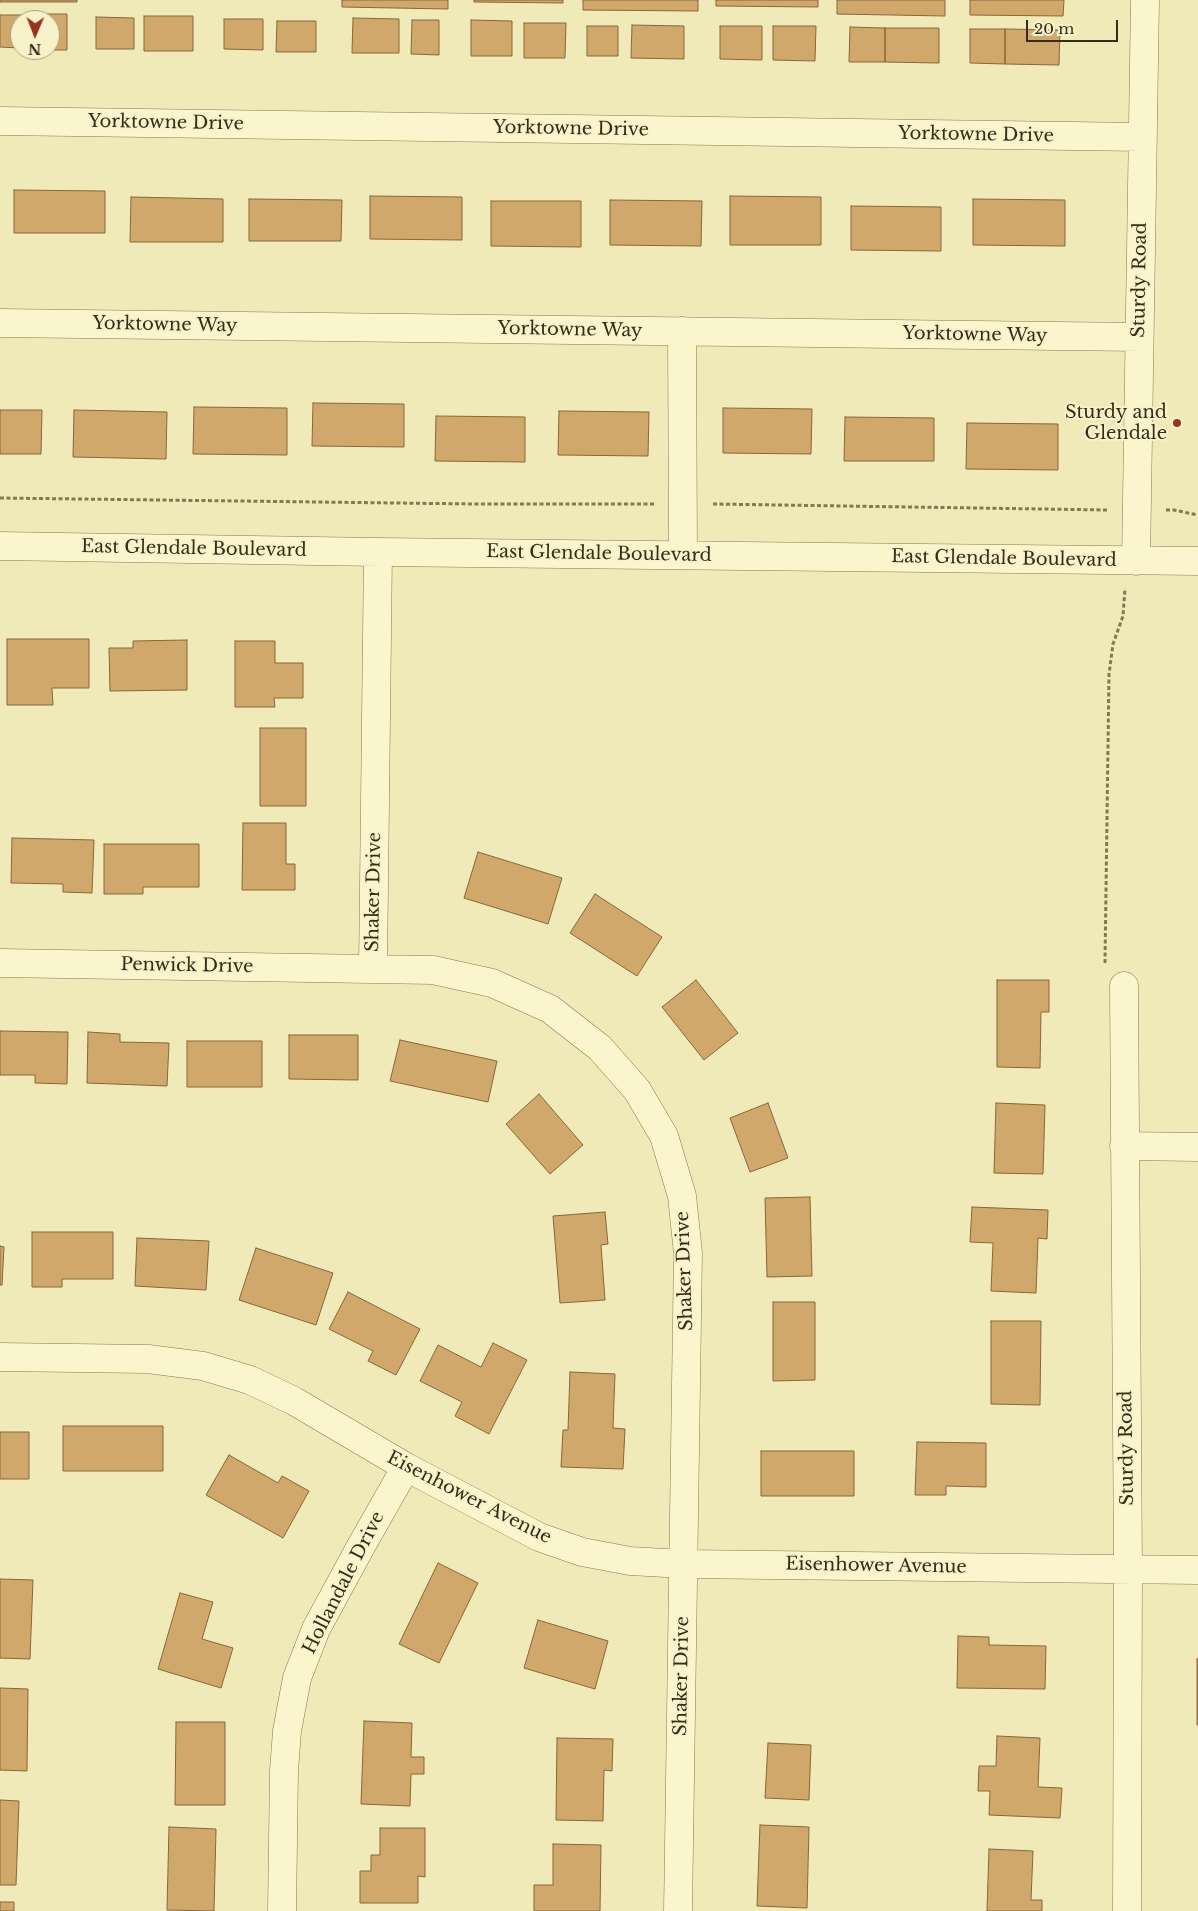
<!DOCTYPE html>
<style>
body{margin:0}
#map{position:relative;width:1198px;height:1911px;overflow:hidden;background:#f0eab9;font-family:"Libre Baskerville",serif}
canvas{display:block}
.north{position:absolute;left:10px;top:10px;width:50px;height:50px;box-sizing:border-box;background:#f7f2c9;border:1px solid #a9a383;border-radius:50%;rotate:181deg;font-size:14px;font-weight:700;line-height:20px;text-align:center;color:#352c19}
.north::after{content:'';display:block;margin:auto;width:18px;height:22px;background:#9a3420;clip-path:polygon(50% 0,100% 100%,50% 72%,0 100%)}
.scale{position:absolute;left:1026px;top:20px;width:92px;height:22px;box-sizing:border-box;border:2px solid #352c19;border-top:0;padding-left:6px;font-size:15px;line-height:18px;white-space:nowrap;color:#352c19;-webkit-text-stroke:4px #f7f2c9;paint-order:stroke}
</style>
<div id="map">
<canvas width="1198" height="1911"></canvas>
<div class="north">N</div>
<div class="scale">20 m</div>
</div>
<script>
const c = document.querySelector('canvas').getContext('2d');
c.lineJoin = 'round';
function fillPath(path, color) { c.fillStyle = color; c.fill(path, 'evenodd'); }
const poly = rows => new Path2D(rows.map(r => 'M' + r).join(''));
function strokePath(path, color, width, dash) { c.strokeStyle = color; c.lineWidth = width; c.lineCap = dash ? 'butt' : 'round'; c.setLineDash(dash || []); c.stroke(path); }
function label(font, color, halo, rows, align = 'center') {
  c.font = font + ' "Libre Baskerville",serif'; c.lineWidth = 4; c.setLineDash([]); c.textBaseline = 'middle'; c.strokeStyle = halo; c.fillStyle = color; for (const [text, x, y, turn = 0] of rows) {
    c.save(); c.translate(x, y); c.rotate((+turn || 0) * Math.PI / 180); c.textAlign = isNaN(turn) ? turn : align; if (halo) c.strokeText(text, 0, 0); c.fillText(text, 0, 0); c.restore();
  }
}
const building = poly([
 [0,0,77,0,77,2,0,2,0,0],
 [342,0,448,0,448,9,342,7,342,0],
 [474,0,563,0,563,3,474,2,474,0],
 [583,0,698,0,698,11,583,10,583,0],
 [716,0,818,0,818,7,716,6,716,0],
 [837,0,945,0,945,16,837,14,837,0],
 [970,0,1064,0,1063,16,970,15,970,0],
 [39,14,67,14,67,50,50,50,50,20,39,20,39,14],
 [0,15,27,15,27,20,20,20,20,48,0,47,0,15],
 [144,16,193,16,193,51,144,51,144,16],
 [96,17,134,18,134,49,96,49,96,17],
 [353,18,399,19,399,53,352,53,353,18],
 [224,19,263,19,263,50,224,49,224,19],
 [412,20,439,20,439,55,411,54,412,20],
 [471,20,512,21,512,56,471,56,471,20],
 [277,21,316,21,316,52,276,52,277,21],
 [524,23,566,23,565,58,524,58,524,23],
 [632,25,684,26,684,59,631,58,632,25],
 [587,26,618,26,618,56,587,56,587,26],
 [720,26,762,26,762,60,720,59,720,26],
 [773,26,816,26,815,61,773,60,773,26],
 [850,27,885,28,885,62,849,62,850,27],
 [885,28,939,28,939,63,885,62,885,28],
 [970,29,1005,29,1005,64,970,63,970,29],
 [1005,29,1060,30,1059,65,1005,64,1005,29],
 [14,190,105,191,105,233,14,233,14,190],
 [370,196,462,197,462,240,370,239,370,196],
 [730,196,821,197,821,245,730,245,730,196],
 [131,197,223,199,223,242,130,242,131,197],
 [249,199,342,200,341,241,249,241,249,199],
 [973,199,1065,200,1065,246,973,245,973,199],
 [610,200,702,201,701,246,610,245,610,200],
 [491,201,581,201,581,247,491,246,491,201],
 [851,206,941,207,941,251,851,250,851,206],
 [313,403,404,404,404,447,312,446,313,403],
 [194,407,287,408,287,455,193,454,194,407],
 [723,408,812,409,811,454,723,453,723,408],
 [0,410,42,410,41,454,0,454,0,410],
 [74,410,167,412,166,459,73,457,74,410],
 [559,411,649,412,648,456,558,455,559,411],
 [436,416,525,417,525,462,435,461,436,416],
 [845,417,934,418,934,461,844,461,845,417],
 [967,423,1058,424,1058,470,966,469,967,423],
 [7,639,89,639,89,688,52,688,53,705,7,705,7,639],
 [187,640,187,690,110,691,109,648,133,648,133,641,187,640],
 [235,641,275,641,275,663,303,663,303,698,274,698,275,707,235,707,235,641],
 [260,728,306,728,306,806,260,806,260,728],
 [243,823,286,823,286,864,295,864,295,890,242,890,243,823],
 [12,838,94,840,92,893,63,892,63,884,11,883,12,838],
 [104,844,199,844,199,887,143,887,143,894,104,894,104,844],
 [478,852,562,878,548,924,464,898,478,852],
 [595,894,662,937,637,976,570,933,595,894],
 [696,980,738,1033,704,1060,662,1007,696,980],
 [997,980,1049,980,1049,1012,1041,1012,1040,1068,997,1067,997,980],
 [0,1031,68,1032,67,1084,35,1083,35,1075,0,1075,0,1031],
 [88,1032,120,1034,120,1042,169,1043,167,1086,87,1083,88,1032],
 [289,1035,358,1035,358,1080,289,1079,289,1035],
 [400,1040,497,1061,488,1102,390,1081,400,1040],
 [187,1041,262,1041,262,1087,187,1087,187,1041],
 [539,1094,583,1145,550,1174,506,1124,539,1094],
 [768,1103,788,1158,750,1172,730,1118,768,1103],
 [996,1103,1045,1105,1043,1174,994,1173,996,1103],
 [810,1197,812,1276,767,1277,765,1198,810,1197],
 [972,1207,1048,1210,1047,1239,1038,1238,1036,1293,991,1291,993,1243,970,1242,972,1207],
 [605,1212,608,1244,601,1245,605,1300,560,1303,553,1216,605,1212],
 [32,1232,113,1232,113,1279,62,1279,62,1287,32,1287,32,1232],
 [137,1238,209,1241,206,1290,135,1286,137,1238],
 [0,1246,4,1247,2,1285,0,1285,0,1246],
 [256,1248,333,1273,316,1325,239,1300,256,1248],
 [348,1292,420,1329,396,1375,368,1361,373,1351,329,1329,348,1292],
 [773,1302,815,1302,815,1380,773,1381,773,1302],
 [991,1321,1041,1321,1040,1405,991,1404,991,1321],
 [493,1343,527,1360,489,1434,455,1416,462,1402,420,1381,438,1345,481,1367,493,1343],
 [570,1372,615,1374,613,1428,625,1429,623,1469,561,1467,563,1430,568,1430,570,1372],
 [63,1426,163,1426,163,1471,63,1471,63,1426],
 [0,1432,29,1432,29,1479,0,1479,0,1432],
 [917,1442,986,1443,986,1487,946,1486,946,1495,915,1495,917,1442],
 [761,1451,854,1451,854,1496,761,1496,761,1451],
 [229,1455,278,1483,282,1476,309,1491,283,1538,206,1495,229,1455],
 [438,1563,478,1583,439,1663,399,1644,438,1563],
 [0,1579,33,1580,30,1659,0,1658,0,1579],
 [180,1593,213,1602,202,1639,233,1648,221,1688,158,1669,180,1593],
 [538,1620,608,1641,595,1689,524,1668,538,1620],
 [958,1636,989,1637,989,1645,1046,1646,1045,1689,957,1688,958,1636],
 [1197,1659,1198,1659,1198,1725,1197,1725,1197,1659],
 [0,1688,28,1689,27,1771,0,1770,0,1688],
 [364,1721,412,1723,411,1757,424,1757,424,1774,411,1774,410,1806,361,1804,364,1721],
 [176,1722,225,1722,225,1805,175,1805,176,1722],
 [997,1736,1040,1738,1038,1787,1062,1788,1060,1818,989,1815,990,1791,978,1791,979,1766,996,1766,997,1736],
 [557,1738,613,1739,612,1771,604,1770,603,1821,556,1820,557,1738],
 [768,1743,811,1745,809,1800,765,1798,768,1743],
 [0,1800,19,1801,16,1885,0,1885,0,1800],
 [760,1825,809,1827,807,1908,757,1906,760,1825],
 [169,1827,216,1829,214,1911,167,1910,169,1827],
 [380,1828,425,1828,425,1877,418,1876,418,1903,360,1903,360,1871,371,1871,371,1855,380,1855,380,1828],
 [553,1844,601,1845,600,1911,534,1911,534,1885,553,1885,553,1844],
 [989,1849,1033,1851,1031,1900,1042,1900,1042,1911,987,1911,989,1849],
 [0,1902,14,1902,14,1911,0,1911,0,1902]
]);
const path = poly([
 [0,498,476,504,654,504],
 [713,504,1107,510],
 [1166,510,1174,510,1198,515],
 [1105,963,1109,674,1113,644,1123,616,1125,588]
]);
const minor = poly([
 [0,121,1142,137],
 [0,323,1139,337],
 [682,331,683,555],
 [0,546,378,552,1198,561],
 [1136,561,1145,0],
 [0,963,433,970,492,983,550,1009,600,1048,637,1090,664,1136,682,1196,688,1253,678,1911],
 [373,968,378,552],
 [1124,986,1128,1569,1127,1911],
 [1124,1146,1198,1147],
 [0,1357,148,1359,203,1366,250,1380,294,1401,406,1467,539,1537,582,1552,630,1561,684,1564,1198,1570],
 [282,1911,284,1771,287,1731,297,1678,316,1629,360,1548,406,1467]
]);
const markers = [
 [1177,423,5,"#9a3420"]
];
const streetNames = [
 ["Yorktowne Drive",166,123,1],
 ["Yorktowne Drive",571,129,1],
 ["Yorktowne Drive",976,135,1],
 ["Sturdy Road",1140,280,-89],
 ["Yorktowne Way",165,325,1],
 ["Yorktowne Way",570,330,1],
 ["Yorktowne Way",975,335,1],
 ["East Glendale Boulevard",194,549,1],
 ["East Glendale Boulevard",599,554,1],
 ["East Glendale Boulevard",1004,559,1],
 ["Shaker Drive",374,892,-89],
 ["Penwick Drive",187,966,1],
 ["Shaker Drive",685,1271,-92],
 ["Sturdy Road",1127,1448,-91],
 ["Eisenhower Avenue",469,1498,27],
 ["Eisenhower Avenue",876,1566,1],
 ["Hollandale Drive",344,1583,-63],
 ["Shaker Drive",682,1676,-89]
];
const poiNames = [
 ["Sturdy and",1167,413],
 ["Glendale",1167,434]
];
fillPath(building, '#d1a86c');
strokePath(building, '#886638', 1);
strokePath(minor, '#877853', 29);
strokePath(path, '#877853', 3, [4, 2.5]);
strokePath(minor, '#fbf5cd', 28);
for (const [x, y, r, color] of markers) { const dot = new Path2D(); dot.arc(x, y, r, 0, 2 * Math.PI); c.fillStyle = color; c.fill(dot); strokePath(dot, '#f7f2c9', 2); }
label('18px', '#352c19', '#f7f2c9', streetNames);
label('18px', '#352c19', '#f7f2c9', poiNames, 'right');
</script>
